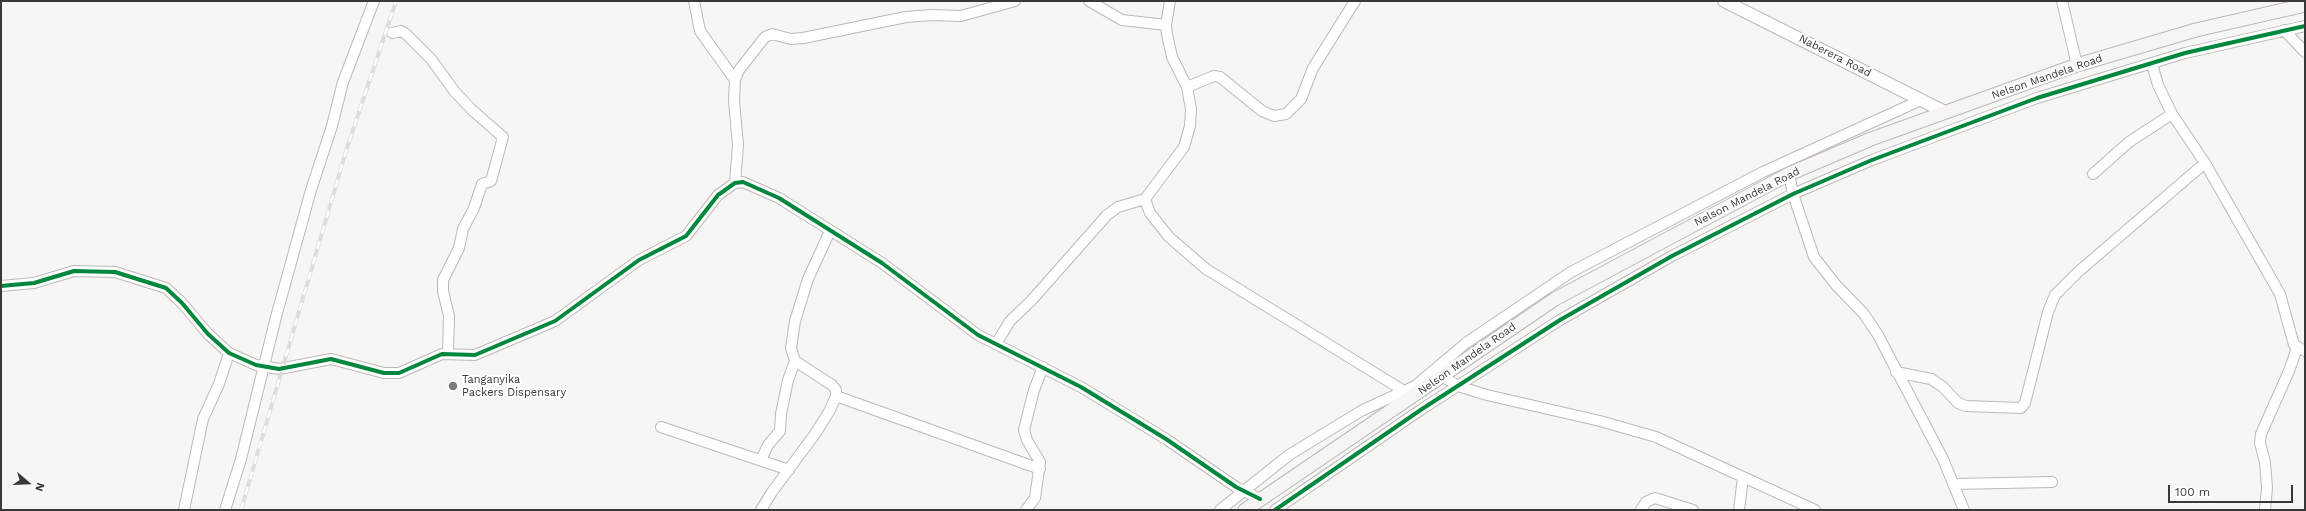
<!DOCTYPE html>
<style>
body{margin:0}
#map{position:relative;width:2306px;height:511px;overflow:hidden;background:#f8f6f4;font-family:"Work Sans",sans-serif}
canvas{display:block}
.frame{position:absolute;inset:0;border:2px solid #393937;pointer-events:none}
.north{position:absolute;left:8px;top:463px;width:40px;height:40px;-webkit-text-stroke:3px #fff;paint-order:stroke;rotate:109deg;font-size:11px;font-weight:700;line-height:16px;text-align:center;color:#393937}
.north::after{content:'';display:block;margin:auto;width:14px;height:18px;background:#393937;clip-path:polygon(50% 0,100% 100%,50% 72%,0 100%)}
.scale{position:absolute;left:2168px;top:485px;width:125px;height:18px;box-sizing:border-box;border:2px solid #393937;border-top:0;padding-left:5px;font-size:12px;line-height:14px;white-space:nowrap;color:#393937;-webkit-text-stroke:3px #fff;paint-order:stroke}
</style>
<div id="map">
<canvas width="2306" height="511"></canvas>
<div class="frame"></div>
<div class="north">N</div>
<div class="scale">100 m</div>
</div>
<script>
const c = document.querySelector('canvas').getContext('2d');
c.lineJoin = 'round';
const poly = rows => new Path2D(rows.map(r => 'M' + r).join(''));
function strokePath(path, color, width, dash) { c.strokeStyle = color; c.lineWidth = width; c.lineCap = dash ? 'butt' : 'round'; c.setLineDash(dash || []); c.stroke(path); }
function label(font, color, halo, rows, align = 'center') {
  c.font = font + ' "Work Sans",sans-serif'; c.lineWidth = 4; c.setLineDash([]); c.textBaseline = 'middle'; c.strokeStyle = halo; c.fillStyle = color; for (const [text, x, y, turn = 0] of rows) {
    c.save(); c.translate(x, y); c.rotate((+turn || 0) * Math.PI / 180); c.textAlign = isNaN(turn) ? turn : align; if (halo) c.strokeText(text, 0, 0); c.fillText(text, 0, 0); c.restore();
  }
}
const minor = poly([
 [694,1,700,31,735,80],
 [1089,1,1122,20,1166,25],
 [1170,1,1166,25,1167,34,1172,57,1187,87,1191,109,1190,126,1184,147,1145,199,1150,213,1169,237,1206,269,1404,391],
 [2062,1,2077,65],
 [2284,30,2305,52],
 [392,33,401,31,406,34,431,59,455,92,472,110,503,137,491,181,482,184,474,208,463,229,459,248,443,280,443,291,449,316,448,354],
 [2152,64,2158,85,2172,114,2205,163,2280,294,2294,345,2305,351],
 [1187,87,1214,76,1220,77,1262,111,1274,116,1286,114,1301,99,1313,68,1355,1],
 [1789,174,1793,194,1814,257,1836,285,1864,314,1878,335,1943,459,1964,510],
 [2093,174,2129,142,2172,114],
 [735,183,738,145,734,101,735,80,739,70,765,37,772,34,791,39,803,38,906,17,931,15,961,16,1015,1],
 [1,286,34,283,74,271,115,272,166,288,182,303,208,334,229,353,256,365,279,369,331,359,384,373,399,373,442,354,475,355,555,321,639,260,686,236,718,195,735,183,743,182,779,198,882,263,978,335,1081,387,1166,439,1236,487,1260,499],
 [996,344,1010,321,1031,301,1107,215,1118,207,1145,199],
 [1896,372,1931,379,1943,387,1958,403,1966,406,2021,408,2025,403,2048,312,2055,295,2078,272,2205,163],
 [1442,376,1458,386,1487,395,1600,421,1656,437,1815,510],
 [836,396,1040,469],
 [661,427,789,470],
 [761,460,768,445,780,431,781,414,788,380,795,361],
 [1953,484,2052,482],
 [184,510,203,419,219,384,229,353],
 [225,510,241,459,276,317,311,190,332,126,343,82,374,1],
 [761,510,772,492,815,434,830,410,836,396,836,390,832,385,795,361,791,348,795,321,808,279,830,231],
 [1026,510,1035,498,1040,462,1027,440,1024,430,1034,390,1043,367],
 [1220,510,1289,455,1361,411,1415,386,1466,343,1571,272,1763,172,1921,100],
 [1275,510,1422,409,1560,320,1672,256,1793,194,1872,160,2037,98,2185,53,2305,26],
 [1641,510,1646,502,1655,498,1693,510],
 [1739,510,1743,477],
 [2265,510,2267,488,2265,462,2260,443,2261,434,2289,371,2297,348]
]);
const tertiary = poly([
 [1724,1,1945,112]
]);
const secondary = poly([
 [1245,510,1555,299,1789,174,1871,139,2077,65,2196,30,2305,5]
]);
const rail = poly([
 [241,510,346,151,396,1]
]);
const cycleway = poly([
 [1,286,34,283,74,271,115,272,166,288,182,303,208,334,229,353,256,365,279,369,331,359,384,373,399,373,442,354,475,355,555,321,639,260,686,236,718,195,735,183,743,182,779,198,882,263,978,335,1081,387,1166,439,1236,487,1260,499],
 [1275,510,1422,409,1560,320,1672,256,1793,194,1872,160,2037,98,2185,53,2305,26]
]);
const markers = [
 [453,386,5,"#7c7b79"]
];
const streetNames = [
 ["Naberera Road",1835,56,27],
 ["Nelson Mandela Road",2047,77,-19],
 ["Nelson Mandela Road",1747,197,-27],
 ["Nelson Mandela Road",1467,359,-35]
];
const poiNames = [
 ["Tanganyika",462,380],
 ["Packers Dispensary",462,393]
];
strokePath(minor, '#babab8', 12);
strokePath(tertiary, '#babab8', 14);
strokePath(secondary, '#babab8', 15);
strokePath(minor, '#fefefd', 10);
strokePath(tertiary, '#fefefd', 12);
strokePath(secondary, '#f8f4f5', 13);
strokePath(rail, '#dedddc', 4);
strokePath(rail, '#fff', 2.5, [8]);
strokePath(cycleway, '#00873e', 4);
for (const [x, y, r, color] of markers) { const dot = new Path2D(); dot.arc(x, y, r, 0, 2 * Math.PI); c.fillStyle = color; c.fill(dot); strokePath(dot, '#fff', 1.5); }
label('11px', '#393937', '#fff', streetNames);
label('11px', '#393937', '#fff', poiNames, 'left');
</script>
